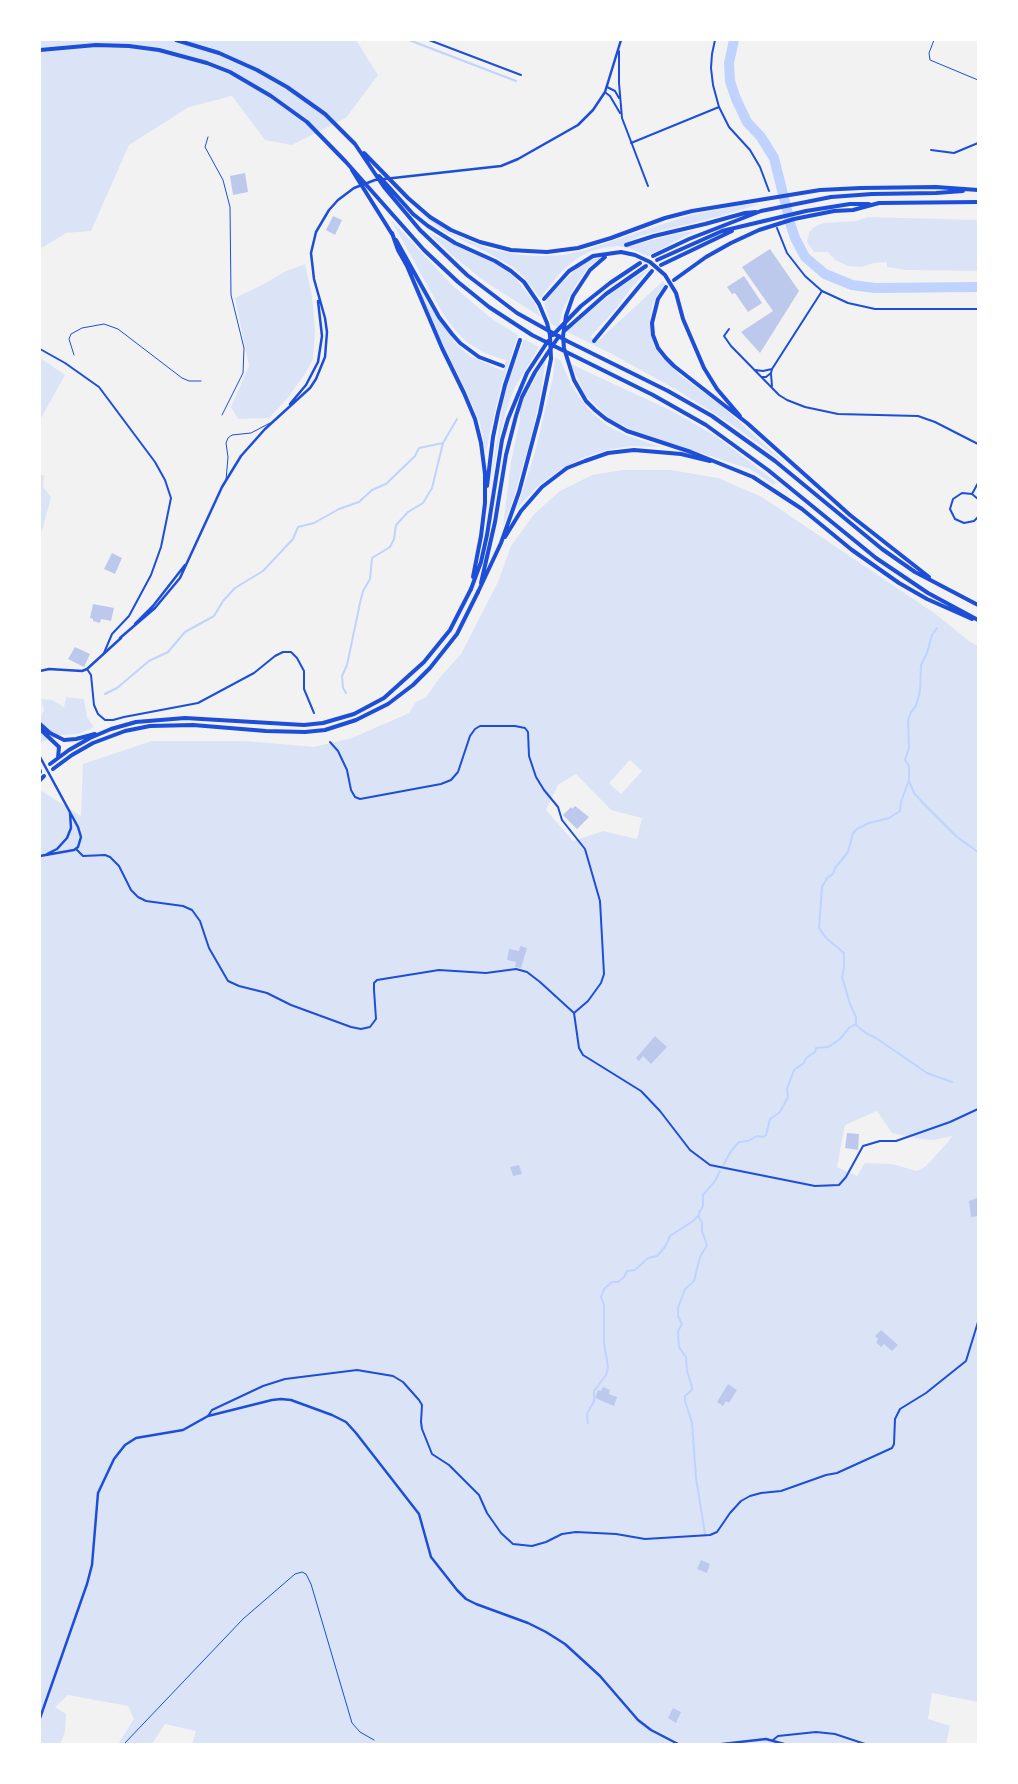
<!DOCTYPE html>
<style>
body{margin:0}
#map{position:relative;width:1018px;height:1784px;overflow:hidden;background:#f2f2f2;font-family:"IBM Plex Sans",sans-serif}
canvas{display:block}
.frame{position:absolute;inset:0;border:41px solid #fff;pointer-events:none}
</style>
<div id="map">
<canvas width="1018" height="1784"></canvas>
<div class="frame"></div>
</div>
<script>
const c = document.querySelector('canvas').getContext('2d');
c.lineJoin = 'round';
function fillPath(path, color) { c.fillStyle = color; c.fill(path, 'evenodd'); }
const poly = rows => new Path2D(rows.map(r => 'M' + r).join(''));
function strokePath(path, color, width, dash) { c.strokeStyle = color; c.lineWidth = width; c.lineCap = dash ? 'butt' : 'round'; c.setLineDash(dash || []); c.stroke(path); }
const green = poly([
 [40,40,356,40,378,75,346,118,292,145,265,140,232,96,189,107,129,145,91,231,66,233,40,249],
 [759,204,721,216,640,236,624,244,631,246,674,234,695,231,648,256,631,249,618,246,602,248,591,251,576,259,562,271,540,298,524,277,514,268,487,252,443,231,416,211,456,236,490,249,521,255,540,256,564,255,585,250,690,215,741,205],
 [868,217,978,220,978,271,906,270,887,267,887,262,874,263,861,267,848,266,835,260,828,252,814,252,807,242,809,232,814,227,823,223,856,221],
 [391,220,453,286,492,319,518,335,500,390,489,437,486,453,480,423,467,393,425,308,409,267,428,304,456,344,470,356,503,371,506,360,495,357,483,352,468,343,457,332,445,317],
 [429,233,492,262,508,272,516,279,534,302,541,317,487,283,453,256],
 [604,256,589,266,575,286,563,309,559,325,574,326,590,311,621,286,650,268,632,287,615,310,590,337,598,341,663,281,666,285,658,293,653,304,650,317,651,334,654,346,660,355,681,376,723,407,787,465,734,426,677,390,612,354,551,324,544,304,549,296,578,267,589,260],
 [305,264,312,296,315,330,313,359,305,374,286,400,269,418,238,419,231,407,249,366,235,298,262,285,284,272],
 [524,339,539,347,514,389,503,421,489,490,503,403,509,377],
 [555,357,561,361,571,385,589,410,608,426,626,435,661,447,632,446,611,449,585,457,561,469,538,486,516,510,534,456,553,377],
 [40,358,65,375,40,420],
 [546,358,540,397,532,433,514,497,503,527,511,462,520,420,520,410,523,401],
 [571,364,674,412,717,437,776,482,774,485,750,469,637,432,610,419,585,395],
 [622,470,671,470,718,478,762,497,937,615,969,641,978,646,978,1702,932,1693,928,1719,950,1726,946,1744,192,1744,196,1731,165,1724,152,1744,118,1744,134,1719,128,1706,68,1695,55,1707,66,1714,65,1732,60,1744,40,1744,40,790,81,816,83,764,152,741,246,741,314,747,352,738,409,713,416,702,426,697,441,676,461,654,498,582,511,546,534,514,560,491,592,475],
 [630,760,642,771,621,794,609,783],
 [576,774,611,810,642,818,637,839,603,831,573,841,546,810,558,785],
 [877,1111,892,1133,920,1139,934,1140,952,1136,948,1142,926,1166,917,1171,892,1164,865,1163,857,1176,837,1167,845,1125],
 [40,474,44,476,43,487,51,497,42,531,40,532],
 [66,697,84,699,87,717,94,727,79,734,62,735,42,742,40,744,40,715,41,716,44,710,41,699,52,700,64,707]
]);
const stream = poly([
 [409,40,516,81],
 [346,693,343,688,342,676,347,665,360,603,363,591,370,579,372,558,390,547,394,539,396,525,408,512,423,503,432,488,443,443,457,419],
 [105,694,117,688,149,661,168,652,185,632,214,616,223,601,235,588,263,571,293,539,298,527,314,523,339,509,359,502,372,490,386,484,415,456,419,448,443,443],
 [909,781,914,793,924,804,957,837,978,852],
 [856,1025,867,1034,876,1038,927,1073,952,1082],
 [724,1164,731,1151,739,1142,748,1141,757,1136,763,1137,766,1135,770,1119,780,1112,788,1097,787,1089,794,1070,804,1063,806,1058,815,1052,816,1048,828,1047,840,1039,849,1028,856,1024,856,1017,850,1004,842,977,844,968,844,953,826,938,819,928,822,887,827,878,833,874,835,868,848,852,853,833,857,829,869,823,889,818,900,811,901,802,909,780,909,766,905,760,909,748,908,720,911,712,916,706,920,691,921,665,927,653,932,635,937,628],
 [588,1423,587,1414,594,1401,594,1391,606,1375,608,1367,604,1343,604,1305,601,1297,604,1289,612,1282,618,1282,624,1277,627,1271,635,1270,648,1258,657,1256,665,1247,670,1236,693,1221,699,1215],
 [705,1534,696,1478,692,1423,685,1401,685,1396,692,1390,692,1387,687,1371,686,1357,679,1347,678,1331,682,1324,678,1316,678,1308,685,1289,694,1281,700,1257,707,1245,702,1231,702,1222,699,1218,699,1213,703,1206,703,1195,715,1181,720,1171]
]);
const river = poly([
 [734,40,729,63,730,81,736,99,747,122,761,137,774,158,791,226,795,238,805,257,825,274,852,285,875,288,978,287]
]);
const building = poly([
 [245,173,248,192,233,195,230,176],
 [333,216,342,220,335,235,326,230],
 [770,249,799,291,760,353,741,332,773,311,742,267],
 [744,276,762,303,748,312,735,293,732,294,727,287],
 [112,553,122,558,115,574,104,569],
 [93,604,114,608,111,621,101,619,100,623,93,621,93,619,90,618],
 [75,647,90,654,84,667,68,659],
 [575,806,589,817,577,829,563,815,571,807,572,809],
 [520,946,527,948,521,968,515,967,516,962,507,960,509,949,519,951],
 [655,1036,667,1047,651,1064,643,1056,639,1061,636,1058],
 [847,1133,859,1134,858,1150,845,1148],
 [519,1165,522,1174,513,1176,510,1167],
 [977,1198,978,1216,971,1217,969,1201],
 [881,1330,898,1345,892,1351,884,1344,881,1347,876,1342,878,1339,875,1336],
 [728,1384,737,1390,729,1403,726,1401,723,1406,717,1402],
 [603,1387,610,1390,609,1394,617,1397,614,1406,595,1398,598,1390,601,1391],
 [701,1560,710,1564,707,1573,697,1569],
 [673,1708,681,1712,676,1723,668,1718]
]);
const service = poly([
 [934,40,929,53,930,60,978,80],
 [208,137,205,147,223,180,230,207,231,295,244,348,243,373,222,415],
 [74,355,69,339,71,334,82,328,104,324,118,329,182,378,189,381,201,381],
 [226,480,228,457,226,443,228,438,232,435,251,433,270,423],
 [124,1744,243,1619,295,1574,302,1572,306,1574,311,1584,352,1723,360,1732,374,1740]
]);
const minor = poly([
 [429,40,521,75],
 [715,40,712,54,711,68,713,85,719,107,729,127,750,150,760,167,769,191],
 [619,51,619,83,622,118,648,186],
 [607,87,615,91,619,98],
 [606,93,610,96,620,113],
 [631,143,719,107],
 [931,150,954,153,978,143],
 [777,228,787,253,805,276,822,291,848,303,875,309,978,309],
 [729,329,724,336,731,346,779,395,787,400,805,407,838,414,918,416,935,422,978,444],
 [40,349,65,363,99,387,155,462,165,480,171,498,161,547,151,575,129,616,112,634,104,653],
 [755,370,763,371,772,369],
 [771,374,772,386],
 [762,377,766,377,771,373,772,369,822,291],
 [972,494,978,483],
 [978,499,972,494,962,493,953,499,950,509,955,519,964,523,974,521,978,517],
 [87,669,91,675,94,705,98,714,105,720,113,720,124,717,198,703,254,673,275,656,283,652,291,652,297,658,304,671,304,689,314,713],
 [330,742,338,751,347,770,351,790,355,797,360,799,441,784,451,780,458,772,470,736,475,729,480,726,515,726,525,728,528,732,529,756,536,777,544,790,558,807,562,820,585,849,600,901,604,974,601,983,588,1001,574,1013],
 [76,849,83,856,105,855,110,857,119,866,131,890,138,897,146,901,183,906,192,910,200,921,209,948,228,981,239,986,267,993,291,1005,351,1027,361,1029,370,1027,376,1019,374,990,374,983,377,980,439,970,486,973,516,969,527,972,540,982,574,1013,579,1048,583,1055,641,1091,660,1111,690,1150,710,1165,815,1186,839,1185,846,1177,863,1146,880,1141,896,1141,950,1122,978,1109],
 [208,1416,212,1410,263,1386,285,1379,357,1370,393,1376,403,1382,419,1400,422,1405,421,1422,422,1429,432,1454,449,1465,479,1495,487,1513,501,1533,513,1544,532,1546,546,1542,562,1534,576,1532,616,1534,645,1539,710,1535,717,1532,730,1513,741,1501,750,1496,761,1493,781,1491,826,1475,837,1473,892,1448,894,1444,895,1419,900,1409,926,1393,966,1361,978,1322],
 [773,1740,778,1736,816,1732,835,1734,865,1744]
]);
const tertiary = poly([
 [290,404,306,385,318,362,322,336,318,301],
 [135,624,153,606,185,565],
 [120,638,155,608,180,578,222,487,241,456,265,429,310,388,316,379,325,357,327,332,325,318,314,279,311,253,316,232,329,210,338,200,354,188,375,180,501,166,518,159,578,125,593,110,605,92,621,40],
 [40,671,49,669,82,671,87,669,121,638],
 [40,757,78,827,81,837,78,847,74,850,40,856],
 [47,854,57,849,67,838,71,828,70,813],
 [40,1718,87,1584,92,1565,98,1493,114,1459,125,1445,136,1438,183,1430,208,1416,272,1400,281,1399,291,1400,332,1415,346,1422,356,1433,419,1514,431,1557,457,1590,466,1599,476,1604,528,1623,546,1632,565,1644,600,1676,638,1720,651,1730,678,1744],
 [722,1744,766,1739,784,1744]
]);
const primary = poly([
 [40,724,50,733,64,740,76,739,95,734],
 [40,729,59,747,58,758],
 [50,764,69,750,90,738,111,729,136,722,185,718,304,725,323,723,354,714,384,698,424,662,450,630,471,589],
 [53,769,72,755,93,743,125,731,150,726,193,725,266,731,305,732,325,730,356,720,388,704,413,685,430,668,457,634,478,592],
 [40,772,40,771],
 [40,780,44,776]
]);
const motorway = poly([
 [176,40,219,53,257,70,287,87,325,114,355,144,384,187,420,230,467,275,517,313,567,341,668,391,712,416,775,461,882,549,915,572,978,605],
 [40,50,96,45,129,46,159,50,207,63,230,72,271,96,307,122,346,162,424,250,458,282,489,307,532,335,653,395,706,425,768,470,876,558,928,593,978,620],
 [364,153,408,198,430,217,451,230,480,242,511,250,528,251,547,252,578,248,611,238,665,218,692,211,820,190,861,188,936,187,978,190],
 [352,170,392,234],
 [379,176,413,214,428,226,455,243,495,261,511,271,524,282,539,304,547,323,550,335,551,359,540,413,519,492,501,543,478,592],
 [392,233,398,250,407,266,442,348,464,393,475,419,481,443,485,474,485,503],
 [396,240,439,317,452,334,460,343,479,357,503,366],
 [626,245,654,236,705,224,745,213,756,212],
 [653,256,689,239,761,211,831,197,872,194,936,193,963,191],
 [605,257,590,270,573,296,566,316,563,336,564,348,574,380,586,401,595,410,606,419,627,431,691,452,753,477,802,509,852,550,899,583,927,599,972,619],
 [657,260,722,231,806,211,850,204,869,204],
 [661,265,732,231],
 [674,280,706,257,731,243,759,230,794,219,834,211,853,210,879,203,978,202],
 [666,287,658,299,652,323,653,335,658,348,666,358,674,366,747,423,850,515,929,577],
 [544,299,569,271,593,256,621,252,635,255,650,262,665,275,676,293,683,319,704,368,717,389,740,416],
 [564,331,606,294,646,266],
 [553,335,581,306,610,283,640,263],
 [594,341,652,271],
 [487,486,493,437,498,413,505,385,520,340],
 [505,537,521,511,542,487,567,468,585,461,608,453,634,450,681,454,710,461],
 [473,577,481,536,485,503],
 [481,583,495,522,506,455,516,416,522,397,535,372,559,336],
 [471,589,481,562,487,535,502,440,508,419,527,373,548,341]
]);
fillPath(green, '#dbe4f7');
strokePath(stream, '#bfd3fe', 2);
strokePath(river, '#bfd3fe', 10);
fillPath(building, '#bdc9ec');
strokePath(service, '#1d4ed8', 1);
strokePath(minor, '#1d4ed8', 2);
strokePath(tertiary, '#1d4ed8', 2.5);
strokePath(primary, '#1d4ed8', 4);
strokePath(motorway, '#1d4ed8', 4);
</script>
